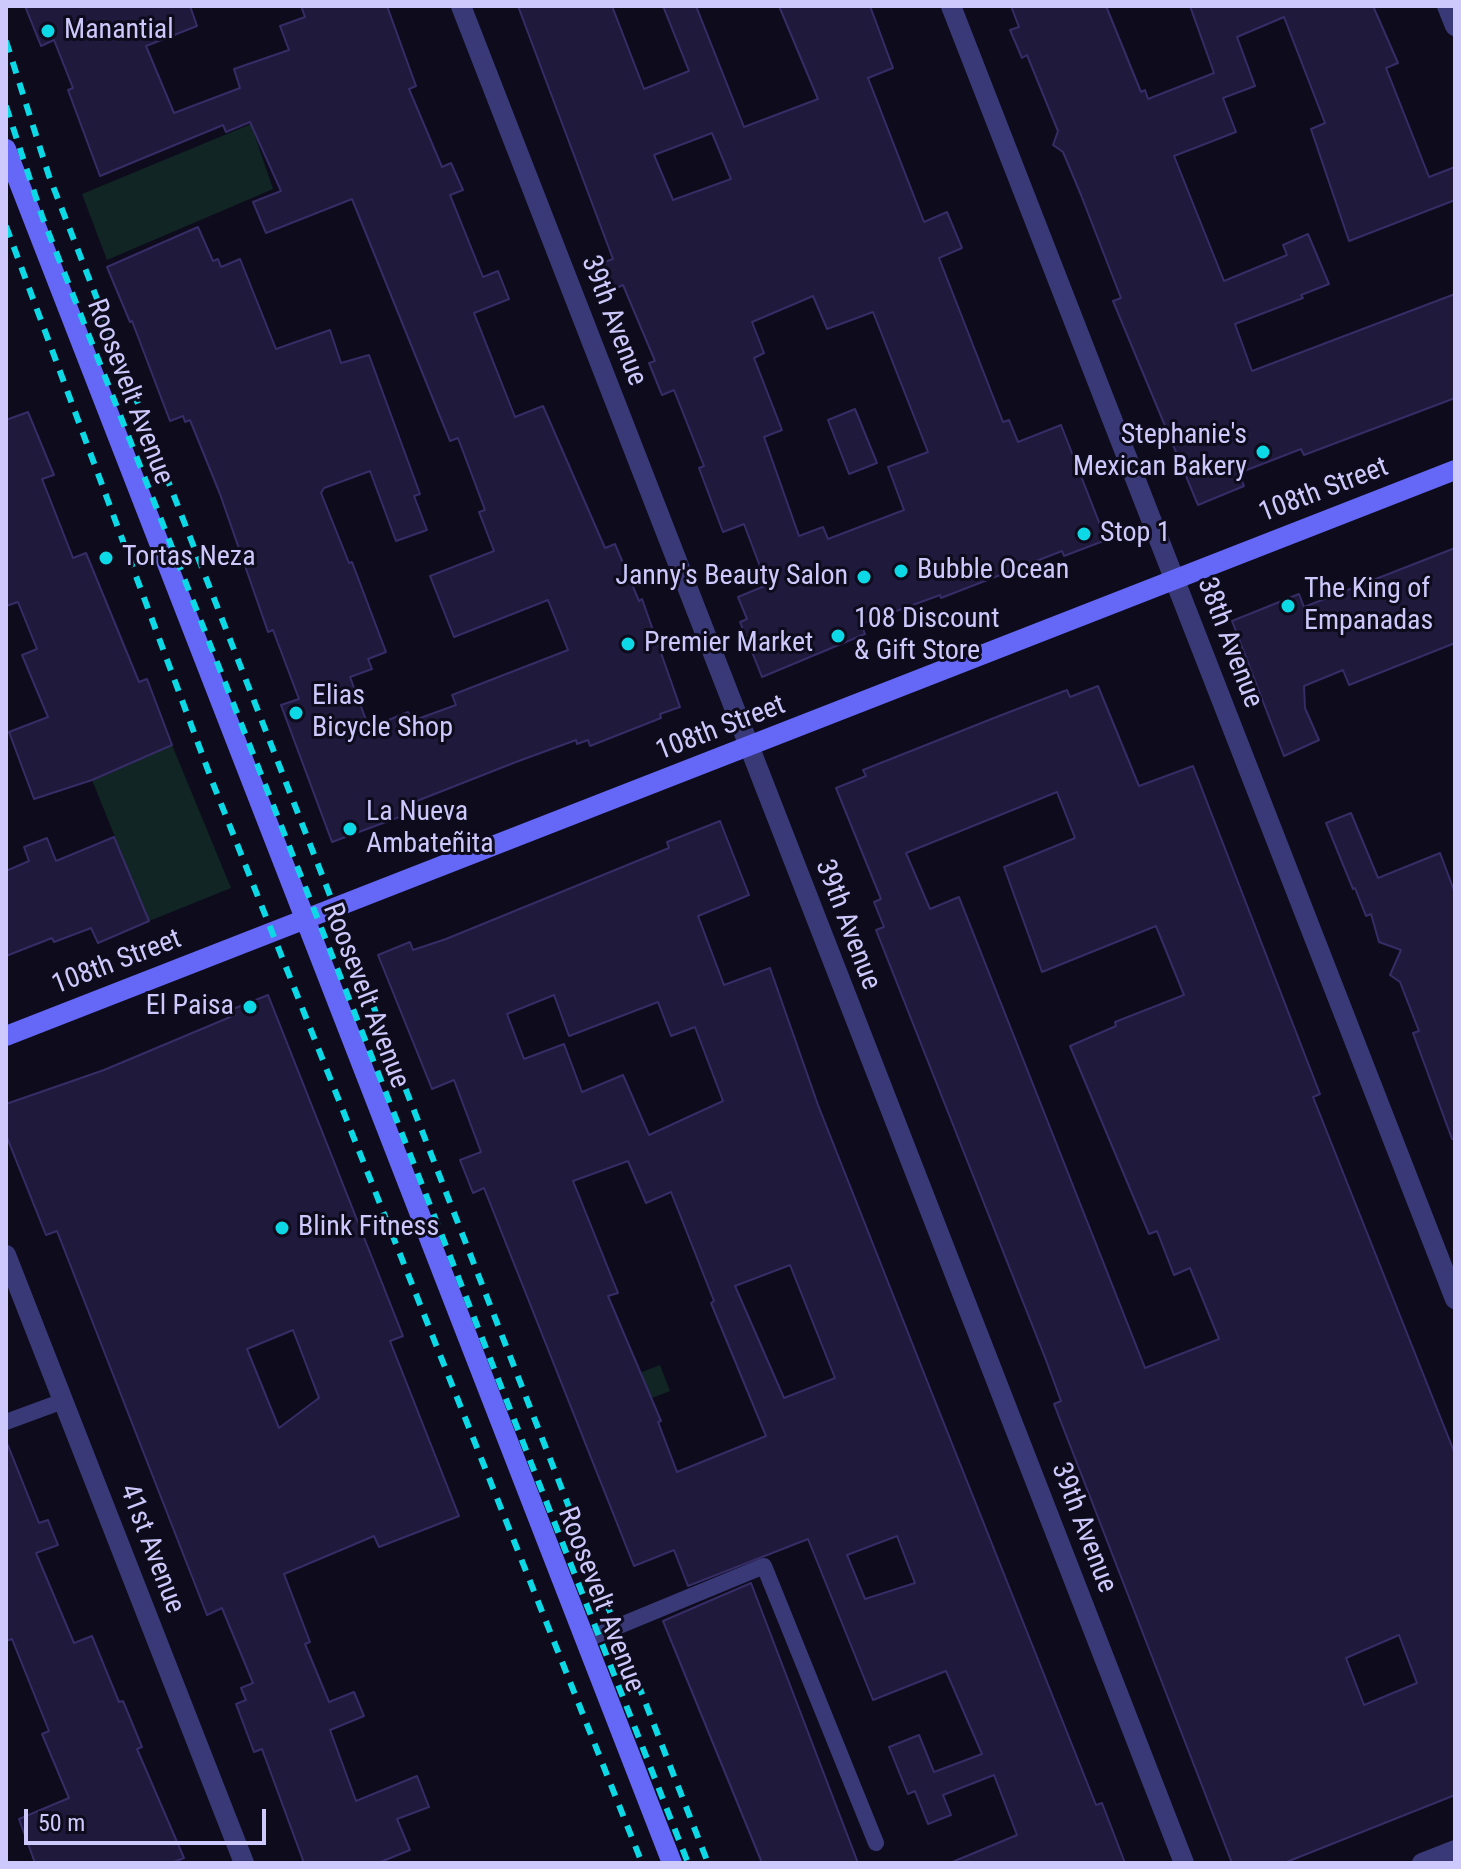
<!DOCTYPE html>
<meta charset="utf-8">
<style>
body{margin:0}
#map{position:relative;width:1461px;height:1869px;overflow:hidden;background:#0e0c1c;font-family:"Roboto Condensed",sans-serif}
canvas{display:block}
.frame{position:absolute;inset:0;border:8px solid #cdc9fc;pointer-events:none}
.scale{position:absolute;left:24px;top:1809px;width:242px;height:36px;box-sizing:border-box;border:4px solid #cdc9fc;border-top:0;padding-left:10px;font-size:24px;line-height:28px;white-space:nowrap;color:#cdc9fc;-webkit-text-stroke:6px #0e0c1c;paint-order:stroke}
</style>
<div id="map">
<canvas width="1461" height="1869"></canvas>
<div class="frame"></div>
<div class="scale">50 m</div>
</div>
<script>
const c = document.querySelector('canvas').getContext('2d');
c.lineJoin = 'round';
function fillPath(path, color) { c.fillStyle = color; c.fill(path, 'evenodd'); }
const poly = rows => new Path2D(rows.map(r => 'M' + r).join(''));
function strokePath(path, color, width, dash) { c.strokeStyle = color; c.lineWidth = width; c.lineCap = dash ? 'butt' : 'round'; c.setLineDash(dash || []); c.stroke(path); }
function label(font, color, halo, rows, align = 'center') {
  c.font = font + ' "Roboto Condensed",sans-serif'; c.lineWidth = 6; c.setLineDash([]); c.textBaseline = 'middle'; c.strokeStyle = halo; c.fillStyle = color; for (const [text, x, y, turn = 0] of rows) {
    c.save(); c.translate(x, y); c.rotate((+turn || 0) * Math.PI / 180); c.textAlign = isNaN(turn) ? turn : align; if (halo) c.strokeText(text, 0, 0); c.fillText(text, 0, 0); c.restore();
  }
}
const green = poly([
 [251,124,273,189,107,260,82,194],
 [172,745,231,888,149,921,92,780],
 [660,1365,670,1391,580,1426,570,1400]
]);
const building = poly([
 [25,6,190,6,197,26,146,46,174,113,240,88,234,69,289,50,280,26,305,17,301,6,387,6,416,86,409,89,442,167,451,163,463,190,450,195,483,277,498,271,509,299,474,313,515,417,543,406,605,548,615,544,639,601,642,599,680,707,660,714,661,718,590,746,588,740,577,744,576,740,516,762,399,808,402,816,332,842,281,705,299,699,273,630,268,632,220,494,190,420,185,422,183,416,170,421,132,321,130,322,107,267,198,227,213,261,218,259,221,267,240,259,276,349,330,330,341,363,369,355,420,494,414,496,427,530,396,541,370,471,324,488,321,493,349,563,352,562,386,652,368,659,372,669,350,677,369,728,408,712,412,721,456,705,452,695,568,650,548,600,454,637,430,576,494,551,479,512,485,510,458,438,450,441,352,199,266,233,253,202,281,191,250,122,226,132,223,125,100,176,68,90,73,88,54,40,41,46,25,6],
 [518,6,612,6,644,89,689,71,663,6,696,6,744,127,818,99,779,6,870,6,893,68,868,78,924,222,947,212,962,248,939,258,1003,422,1009,420,1018,442,1061,425,1106,540,1064,556,1062,551,941,598,940,595,861,624,865,634,762,677,740,622,747,619,738,597,767,585,744,524,723,532,699,468,704,466,674,390,662,395,649,363,655,361,623,285,612,290,602,263,613,259,518,6],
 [712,133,731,179,673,200,654,155,712,133],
 [813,296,827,329,873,312,928,452,888,467,904,510,828,539,823,527,799,536,764,437,782,430,754,358,764,353,752,322,813,296],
 [1011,6,1106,6,1141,92,1145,90,1148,99,1214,73,1190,6,1373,6,1398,63,1386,68,1429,177,1455,167,1455,200,1349,241,1311,129,1325,123,1284,17,1237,37,1255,86,1223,98,1236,132,1174,156,1224,281,1287,255,1283,245,1308,234,1329,284,1301,295,1303,298,1235,324,1252,371,1455,294,1455,398,1304,455,1301,449,1239,473,1244,486,1198,505,1113,301,1121,298,1081,195,1063,152,1053,145,1058,131,1027,55,1022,58,1010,30,1019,27,1011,6],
 [855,409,877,463,849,474,828,420,855,409],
 [28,412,54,475,42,479,73,558,86,553,139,682,147,679,172,745,92,780,34,799,9,732,48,717,22,655,37,649,18,602,6,606,6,420,28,412],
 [1455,548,1455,643,1349,685,1343,670,1304,686,1305,708,1319,740,1284,756,1232,621,1299,594,1304,607,1455,548],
 [1098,686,1139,786,1193,766,1320,1094,1313,1097,1455,1454,1455,1795,1284,1863,1232,1863,1054,1404,1061,1401,1046,1360,876,930,884,927,874,902,881,899,836,788,866,776,863,770,999,716,1067,690,1070,697,1098,686],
 [1057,792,1075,838,1004,867,1042,972,1156,926,1184,995,1115,1022,1116,1026,1070,1046,1149,1234,1157,1231,1174,1275,1190,1268,1219,1339,1145,1368,959,897,930,909,906,853,1057,792],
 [1399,1635,1417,1683,1364,1705,1346,1658,1399,1635],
 [1351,813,1378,878,1440,853,1455,893,1455,1139,1452,1139,1413,1033,1419,1031,1400,982,1390,975,1401,950,1379,942,1371,914,1366,916,1355,888,1353,889,1326,823,1351,813],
 [720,821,749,895,698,916,724,985,770,968,818,1105,935,1401,1096,1805,1102,1803,1125,1863,950,1863,1017,1835,994,1775,943,1795,951,1815,928,1824,915,1791,908,1794,889,1747,919,1735,934,1772,982,1754,946,1671,873,1700,808,1539,688,1586,674,1550,634,1566,484,1188,473,1193,460,1160,481,1152,454,1080,432,1089,378,955,410,942,413,950,446,939,669,848,667,842,720,821],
 [554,995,569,1036,658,1002,671,1036,695,1027,723,1101,649,1135,623,1075,582,1092,564,1044,524,1059,507,1014,554,995],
 [628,1161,646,1203,671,1192,714,1301,711,1303,766,1436,677,1472,658,1422,661,1421,608,1296,618,1293,573,1181,628,1161],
 [790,1265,835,1378,784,1398,735,1286,790,1265],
 [897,1536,915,1583,865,1599,847,1555,897,1536],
 [114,837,149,921,98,943,91,928,54,942,52,938,6,956,6,871,29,861,24,847,47,838,56,861,114,837],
 [268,995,403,1336,390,1341,459,1516,379,1547,374,1536,284,1574,310,1642,305,1644,329,1702,354,1692,364,1716,330,1730,356,1801,417,1776,429,1807,397,1819,410,1850,378,1863,304,1863,262,1749,254,1752,236,1704,246,1700,241,1688,253,1683,222,1608,207,1615,57,1231,46,1235,6,1135,6,1104,104,1070,235,1015,233,1009,268,995],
 [293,1330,319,1398,279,1428,247,1349,293,1330],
 [7,1443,39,1523,48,1520,58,1545,36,1553,74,1643,92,1636,119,1702,123,1701,142,1747,137,1749,184,1858,171,1863,35,1863,19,1819,69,1798,42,1734,49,1731,12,1639,6,1641,7,1443],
 [751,1583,858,1863,762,1863,663,1621,751,1583]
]);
const service = poly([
 [6,1422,63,1401],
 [585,1640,764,1566,876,1843]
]);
const minor = poly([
 [461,6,1184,1863],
 [951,6,1455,1299],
 [1447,6,1455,26],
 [6,1255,244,1863],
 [1422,1863,1455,1850]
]);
const secondary = poly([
 [6,149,672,1863],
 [6,1036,1455,470]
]);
const rail = poly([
 [6,41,49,176,708,1863],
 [6,106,42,216,688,1863],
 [6,226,212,781,642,1863]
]);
const markers = [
 [48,31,8,"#0cd8e6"],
 [1263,452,8,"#0cd8e6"],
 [1084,534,8,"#0cd8e6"],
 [106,558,8,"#0cd8e6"],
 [901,571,8,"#0cd8e6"],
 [864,577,8,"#0cd8e6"],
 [1288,606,8,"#0cd8e6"],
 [838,636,8,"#0cd8e6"],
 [628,644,8,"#0cd8e6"],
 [296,713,8,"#0cd8e6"],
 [350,829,8,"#0cd8e6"],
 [250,1007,8,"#0cd8e6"],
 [282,1228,8,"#0cd8e6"]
];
const poiNames = [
 ["Manantial",64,31],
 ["Stephanie's",1247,436,"right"],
 ["Mexican Bakery",1247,468,"right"],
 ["Stop 1",1100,534],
 ["Tortas Neza",122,558],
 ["Bubble Ocean",917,571],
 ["Janny's Beauty Salon",848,577,"right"],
 ["The King of",1304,590],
 ["Empanadas",1304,622],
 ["108 Discount",854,620],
 ["& Gift Store",854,652],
 ["Premier Market",644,644],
 ["Elias",312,697],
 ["Bicycle Shop",312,729],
 ["La Nueva",366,813],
 ["Ambateñita",366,845],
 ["El Paisa",234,1007,"right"],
 ["Blink Fitness",298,1228]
];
const streetNames = [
 ["39th Avenue",613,321,69],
 ["Roosevelt Avenue",129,392,69],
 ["108th Street",1324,491,-21],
 ["38th Avenue",1229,643,69],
 ["108th Street",721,729,-21],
 ["39th Avenue",847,925,69],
 ["108th Street",117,963,-21],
 ["Roosevelt Avenue",365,996,69],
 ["39th Avenue",1083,1528,69],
 ["41st Avenue",151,1549,69],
 ["Roosevelt Avenue",600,1600,69]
];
fillPath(green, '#102524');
fillPath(building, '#1f193c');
strokePath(building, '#362c66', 2);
strokePath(service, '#393978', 16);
strokePath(minor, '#393978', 20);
strokePath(secondary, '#6567f7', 20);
strokePath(rail, '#0cd8e6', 6, [12, 10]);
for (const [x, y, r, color] of markers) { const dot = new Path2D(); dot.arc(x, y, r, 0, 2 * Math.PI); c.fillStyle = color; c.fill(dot); strokePath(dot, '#0e0c1c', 3); }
label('28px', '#cdc9fc', '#0e0c1c', poiNames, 'left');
label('28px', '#cdc9fc', '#0e0c1c', streetNames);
</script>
